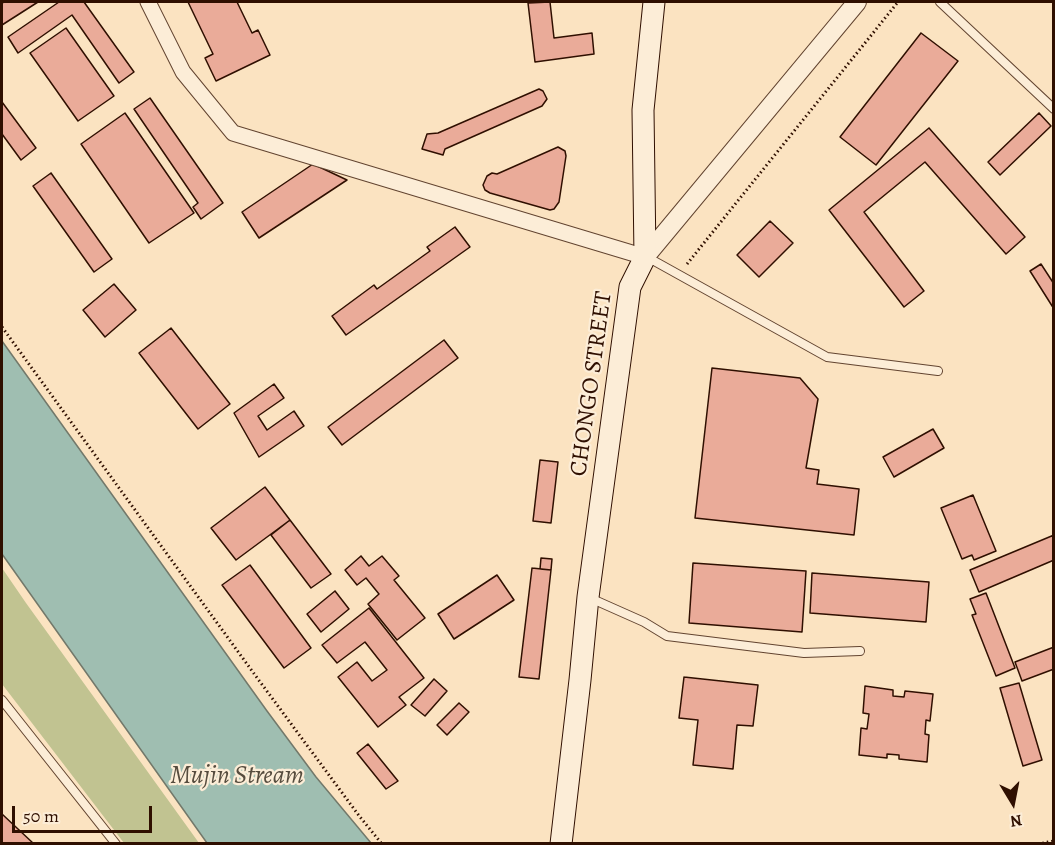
<!DOCTYPE html>
<style>
body{margin:0}
#map{position:relative;width:1055px;height:845px;overflow:hidden;background:#fbe3c1;font-family:Alegreya,serif}
canvas{display:block}
.frame{position:absolute;inset:0;border:3px solid #2f0f00;pointer-events:none}
.north{position:absolute;left:983px;top:773px;width:60px;height:60px;-webkit-text-stroke:4px #fcedd7;paint-order:stroke;rotate:170deg;font-size:16px;font-weight:700;line-height:24px;text-align:center;color:#2f0f00}
.north::after{content:'';display:block;margin:auto;width:21px;height:27px;background:#2f0f00;clip-path:polygon(50% 0,100% 100%,50% 72%,0 100%)}
.scale{position:absolute;left:12px;top:806px;width:140px;height:27px;box-sizing:border-box;border:3px solid #2f0f00;border-top:0;padding-left:8px;font-size:18px;line-height:21px;white-space:nowrap;color:#2f0f00;-webkit-text-stroke:4px #fcedd7;paint-order:stroke}
</style>
<div id="map">
<canvas width="1055" height="845"></canvas>
<div class="frame"></div>
<div class="north">N</div>
<div class="scale">50 m</div>
</div>
<script>
const c = document.querySelector('canvas').getContext('2d');
c.lineJoin = 'round';
function fillPath(path, color) { c.fillStyle = color; c.fill(path, 'evenodd'); }
const poly = rows => new Path2D(rows.map(r => 'M' + r).join(''));
function strokePath(path, color, width, dash) { c.strokeStyle = color; c.lineWidth = width; c.lineCap = dash ? 'butt' : 'round'; c.setLineDash(dash || []); c.stroke(path); }
function label(font, color, halo, rows, align = 'center') {
  c.font = font + ' Alegreya,serif'; c.lineWidth = 4.5; c.setLineDash([]); c.textBaseline = 'middle'; c.strokeStyle = halo; c.fillStyle = color; for (const [text, x, y, turn = 0] of rows) {
    c.save(); c.translate(x, y); c.rotate((+turn || 0) * Math.PI / 180); c.textAlign = isNaN(turn) ? turn : align; if (halo) c.strokeText(text, 0, 0); c.fillText(text, 0, 0); c.restore();
  }
}
const green = poly([
 [2,568,26,603,199,843,124,843,2,684]
]);
const water = poly([
 [2,341,267,711,316,777,371,843,207,843,2,554,2,341]
]);
const building = poly([
 [4,2,38,2,2,25,2,3,4,2],
 [59,2,84,2,134,72,119,83,72,15,18,53,8,37,59,2],
 [188,2,237,2,252,33,258,30,270,55,216,81,205,58,213,54,188,2],
 [550,2,554,38,592,33,594,54,535,62,528,3,550,2],
 [66,28,114,96,78,121,30,53,66,28],
 [921,33,958,61,876,165,840,137,921,33],
 [539,89,543,91,547,99,542,106,445,149,443,155,422,149,427,134,438,133,539,89],
 [150,98,223,203,201,219,193,207,198,203,134,109,150,98],
 [2,102,36,148,21,160,2,134,2,102],
 [125,113,194,213,149,243,81,144,125,113],
 [1039,113,1051,126,1000,175,988,162,1039,113],
 [929,128,1025,237,1006,254,925,162,864,212,924,291,904,307,829,210,929,128],
 [558,147,565,151,566,156,559,202,554,209,550,210,490,193,485,190,483,185,487,176,492,173,497,174,558,147],
 [313,164,347,180,259,238,242,212,313,164],
 [51,173,112,259,94,272,33,186,51,173],
 [770,221,793,243,759,277,737,255,770,221],
 [455,227,470,247,346,335,332,316,374,285,377,289,430,251,427,247,455,227],
 [1041,264,1054,284,1054,309,1030,271,1041,264],
 [114,284,136,310,105,337,83,310,114,284],
 [171,328,230,404,198,429,139,353,171,328],
 [444,340,458,358,342,445,328,427,444,340],
 [712,368,800,378,818,399,806,468,819,470,817,484,859,489,854,535,695,518,712,368],
 [274,384,284,398,258,416,267,430,294,411,304,426,259,457,234,413,274,384],
 [933,429,944,448,894,477,883,457,933,429],
 [540,460,558,462,551,523,533,521,540,460],
 [265,487,290,520,236,560,211,528,265,487],
 [973,495,996,551,974,560,972,555,962,559,941,508,973,495],
 [290,520,331,574,311,588,271,535,290,520],
 [1054,535,1054,560,979,592,970,570,1054,535],
 [361,556,369,566,382,556,399,576,394,580,425,618,397,640,368,604,379,594,366,578,357,585,345,570,361,556],
 [541,558,552,559,551,570,540,569,541,558],
 [693,563,806,571,802,632,689,623,693,563],
 [250,565,311,648,284,668,222,585,250,565],
 [532,568,551,570,539,679,519,677,532,568],
 [812,573,929,582,926,622,810,613,812,573],
 [497,575,514,600,454,639,438,614,497,575],
 [335,591,349,609,321,632,307,614,335,591],
 [986,593,1015,668,996,676,972,615,976,614,970,599,986,593],
 [369,608,424,678,399,697,406,705,378,727,338,677,357,662,372,681,387,670,365,642,337,663,322,645,369,608],
 [1054,647,1054,669,1022,681,1015,662,1054,647],
 [684,677,758,685,753,726,737,725,733,769,693,765,698,720,679,718,684,677],
 [434,679,447,691,425,716,411,705,434,679],
 [1019,683,1042,760,1023,766,1000,688,1019,683],
 [865,686,893,690,893,696,904,697,905,691,933,694,930,721,926,720,925,734,929,735,927,762,899,759,899,755,887,754,887,758,859,755,861,728,867,729,869,714,863,713,865,686],
 [459,703,469,712,447,735,437,725,459,703],
 [368,744,398,781,386,789,357,753,368,744],
 [2,814,34,844,2,844,2,814]
]);
const path = poly([
 [687,264,898,2],
 [2,327,255,675,360,817,382,844],
 [1038,844,1054,841]
]);
const service = poly([
 [940,2,1054,109],
 [647,257,827,357,938,371],
 [590,598,644,622,667,636,804,653,860,651],
 [2,700,116,844]
]);
const minor = poly([
 [148,2,183,72,233,133,645,257]
]);
const tertiary = poly([
 [645,257,857,2]
]);
const secondary = poly([
 [561,844,580,680,588,597,630,287,645,257,643,110,654,2]
]);
const streetNames = [
 ["CHONGO STREET",592,384,-82]
];
const waterNames = [
 ["Mujin Stream",237,777]
];
fillPath(green, '#c1c391');
fillPath(water, '#9fbeb1');
strokePath(water, '#72786a', 1.5);
fillPath(building, '#eaab99');
strokePath(building, '#2f0f00', 1.5);
strokePath(service, '#624430', 10);
strokePath(minor, '#624430', 17);
strokePath(tertiary, '#624430', 20);
strokePath(secondary, '#2f0f00', 23);
strokePath(path, '#2f0f00', 3, [1.5, 3]);
strokePath(service, '#fcedd7', 8);
strokePath(minor, '#fcedd7', 15);
strokePath(tertiary, '#fcedd7', 18);
strokePath(secondary, '#fcedd7', 21);
label('24px', '#2f0f00', '#fcedd7', streetNames);
label('italic 26px', '#564c3e', '#fcedd7', waterNames);
</script>
